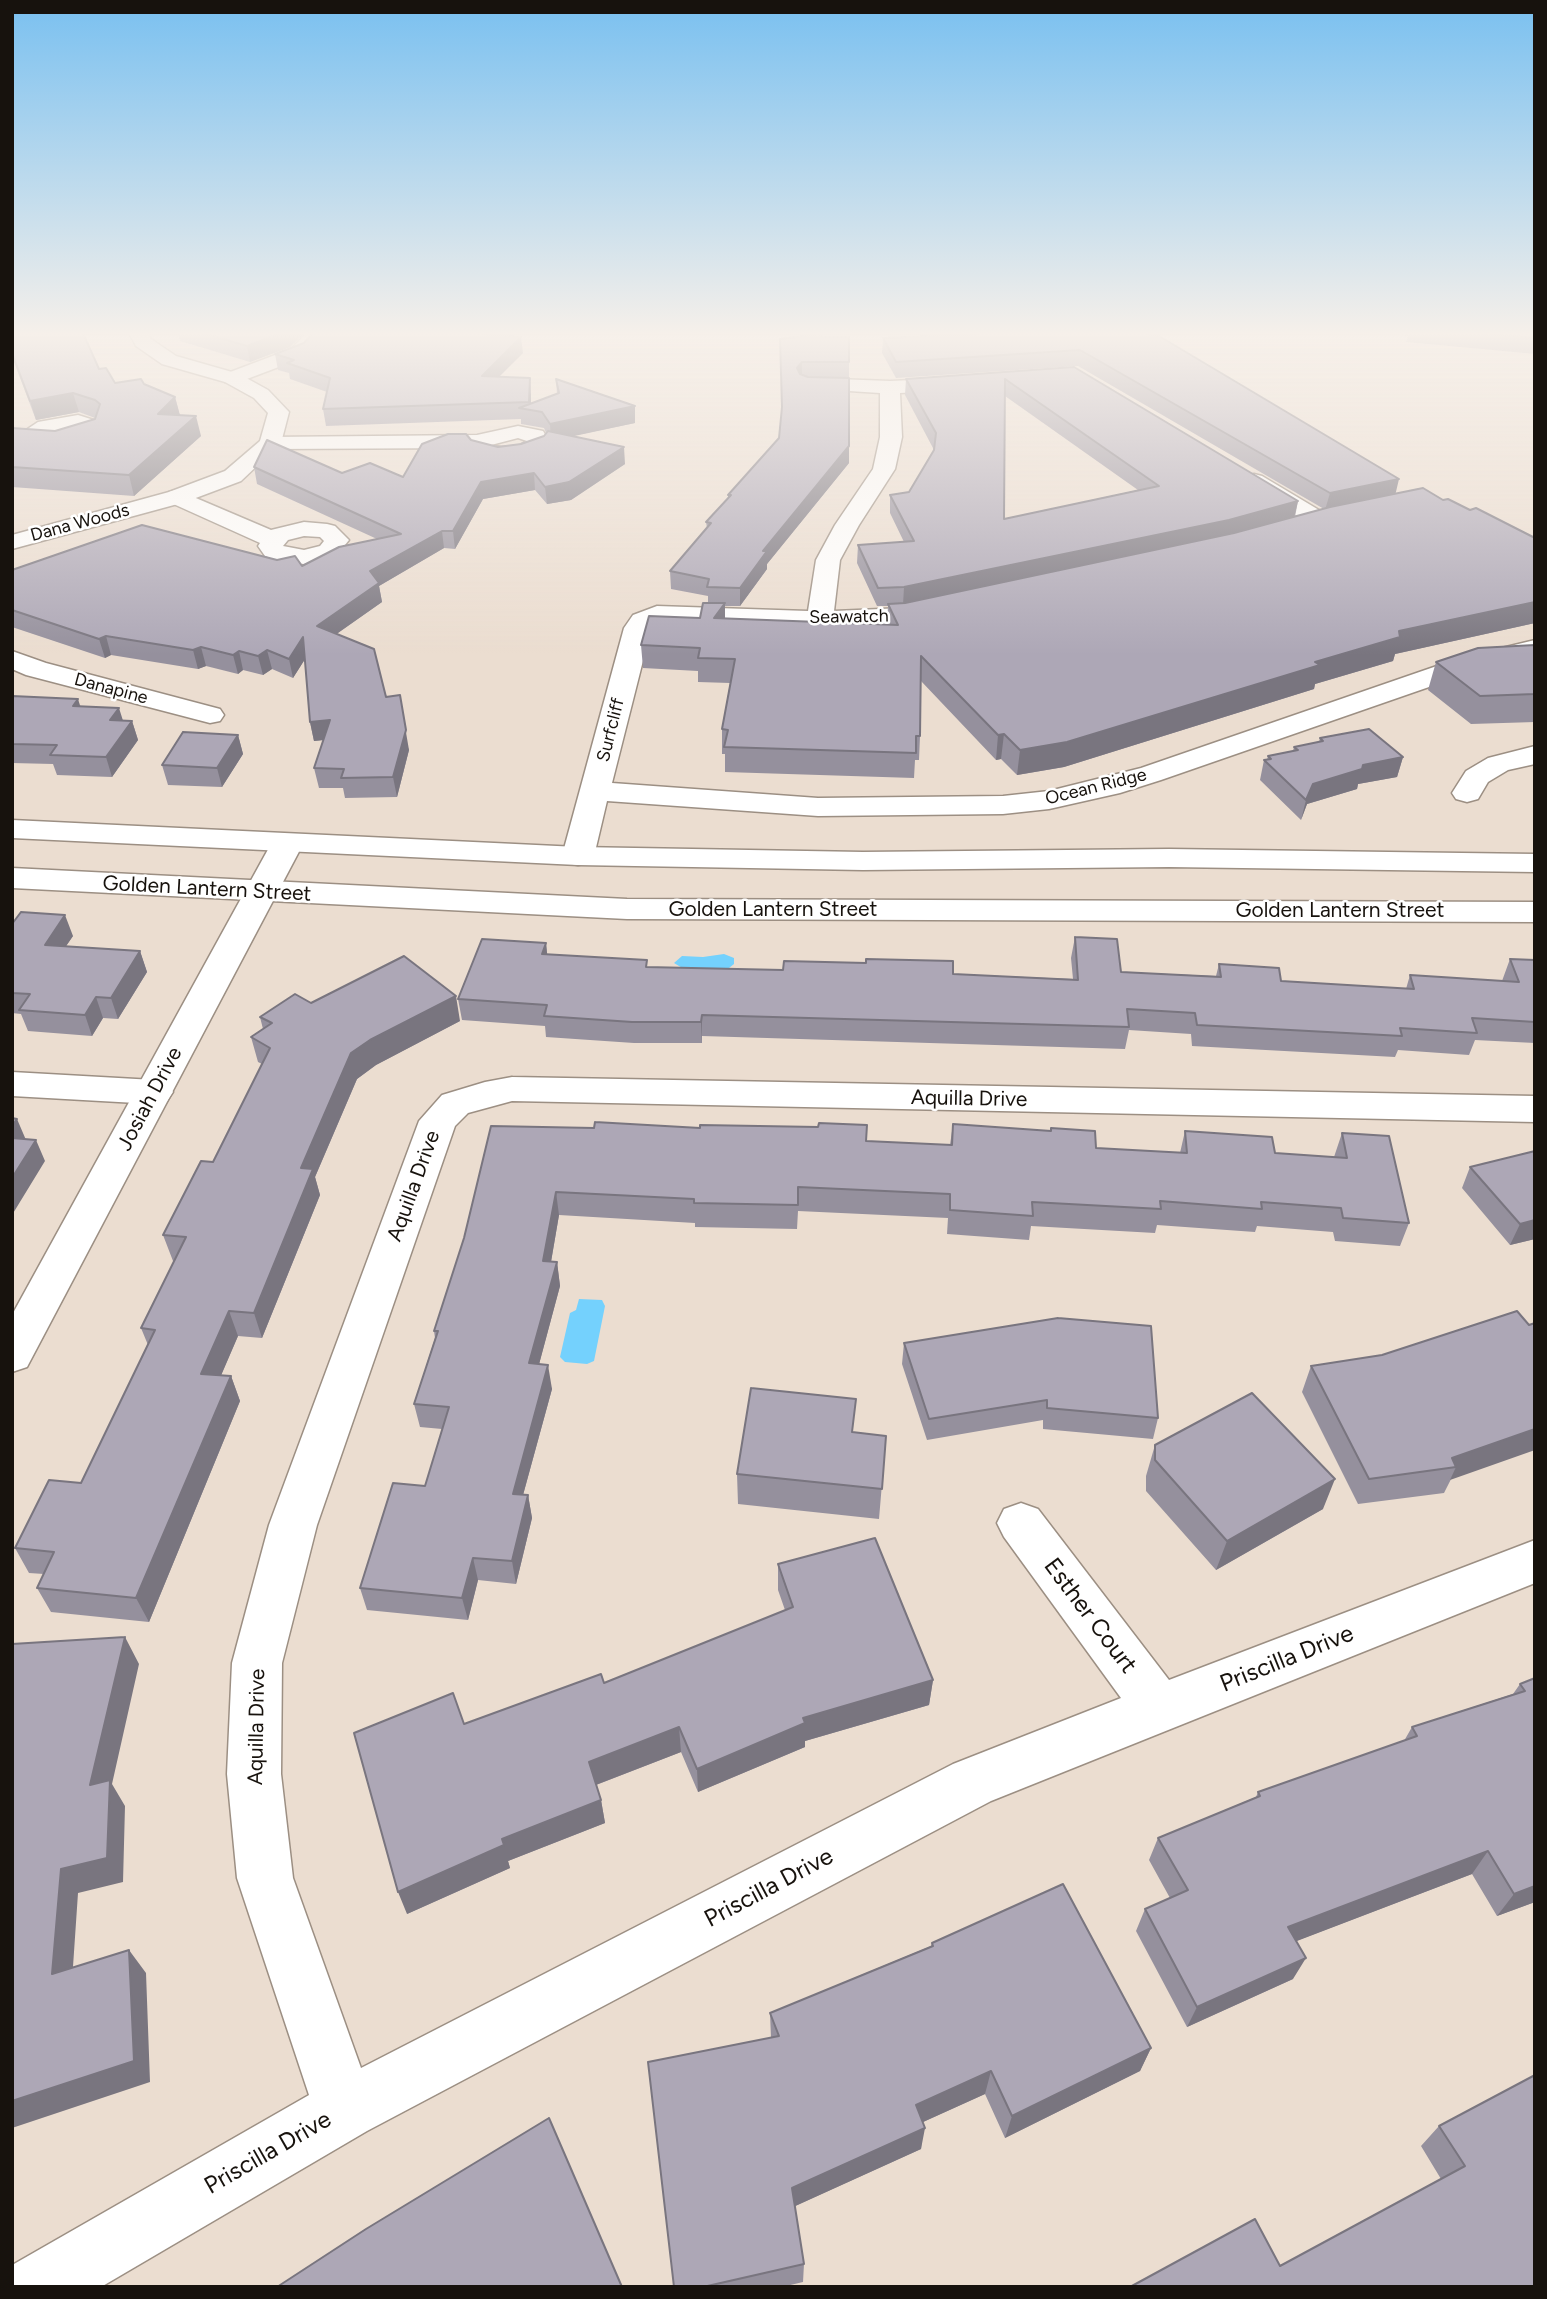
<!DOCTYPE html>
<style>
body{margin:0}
#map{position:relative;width:1547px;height:2299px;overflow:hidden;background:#ebddd0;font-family:Figtree,sans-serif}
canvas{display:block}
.frame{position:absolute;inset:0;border:14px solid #17120d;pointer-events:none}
</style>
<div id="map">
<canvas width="1547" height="2299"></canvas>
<div class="frame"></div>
</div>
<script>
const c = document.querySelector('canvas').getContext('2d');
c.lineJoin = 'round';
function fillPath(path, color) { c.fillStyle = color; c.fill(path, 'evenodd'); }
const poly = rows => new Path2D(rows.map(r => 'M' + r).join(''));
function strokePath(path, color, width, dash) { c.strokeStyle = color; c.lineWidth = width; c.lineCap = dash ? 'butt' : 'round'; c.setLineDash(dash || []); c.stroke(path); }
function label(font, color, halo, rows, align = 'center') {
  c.font = font + ' Figtree,sans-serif'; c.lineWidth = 5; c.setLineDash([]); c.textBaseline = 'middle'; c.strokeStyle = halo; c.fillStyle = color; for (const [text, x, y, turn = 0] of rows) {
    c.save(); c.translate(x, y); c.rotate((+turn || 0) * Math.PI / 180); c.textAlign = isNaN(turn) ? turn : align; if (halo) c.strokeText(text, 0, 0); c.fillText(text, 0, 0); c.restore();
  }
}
const water = poly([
 [724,954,734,958,734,964,729,968,684,969,674,963,682,956,703,957],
 [579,1299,602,1300,605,1306,594,1361,587,1364,565,1362,560,1357,570,1313,576,1310]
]);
const minor = poly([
 [307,333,327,333,305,357,239,382,225,382,222,378,225,374,291,349,307,333],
 [809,378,890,381,957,378,964,380,967,384,964,388,957,390,900,393,902,437,895,469,859,525,840,560,834,611,903,608,938,601,947,604,951,609,947,614,903,624,820,627,660,622,652,625,612,783,818,798,1003,796,1049,791,1141,768,1460,658,1535,640,1535,656,1478,670,1161,780,1120,793,1049,809,1003,814,818,816,607,801,594,856,589,863,578,865,567,863,562,856,624,628,633,615,657,606,808,611,816,560,835,525,873,469,880,437,880,393,802,388,799,384,802,380,809,378],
 [78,415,100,422,104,426,98,438,61,449,26,444,23,439,26,430,38,422,78,415],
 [77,427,81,430,60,436,47,434,77,427],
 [518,426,543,431,549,441,545,450,522,458,500,461,474,454,470,448,270,449,262,448,259,443,262,438,270,437,477,435,518,426],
 [518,438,527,441,518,446,501,447,491,445,518,438],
 [1254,474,1262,476,1329,516,1333,521,1329,526,1321,528,1313,526,1246,486,1243,481,1246,476,1254,474],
 [177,490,271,530,304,522,327,524,335,526,349,540,336,556,304,564,282,562,265,556,258,546,260,543,169,502,166,497,169,492,177,490],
 [304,536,320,537,324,541,320,546,304,550,283,546,288,540,304,536],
 [12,651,46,663,220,709,224,715,220,721,210,723,26,675,12,669,12,651],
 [1535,746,1535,764,1508,770,1488,782,1478,799,1467,802,1456,799,1452,793,1466,771,1488,758,1535,746],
 [12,1072,154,1080,167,1083,173,1092,167,1101,154,1104,12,1096,12,1072],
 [512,1077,1535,1096,1535,1122,512,1101,468,1113,455,1126,317,1525,282,1663,281,1774,293,1878,361,2068,953,1764,1121,1698,1004,1537,997,1523,1004,1509,1021,1503,1038,1509,1169,1680,1535,1540,1535,1583,991,1801,367,2131,101,2287,12,2287,14,2264,309,2095,237,1878,227,1774,232,1663,269,1525,419,1121,442,1095,485,1082,512,1077]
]);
const tertiary = poly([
 [129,333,148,333,151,339,176,356,239,374,268,390,289,412,281,443,241,481,185,502,12,549,12,535,169,492,225,471,260,441,268,413,254,398,225,382,162,364,136,346,129,333],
 [287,835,298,837,303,844,27,1367,12,1372,12,1315,271,844,276,837,287,835]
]);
const primary = poly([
 [12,820,578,847,863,852,1169,849,1535,854,1535,872,1169,867,863,870,578,865,12,838,12,820],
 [12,868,627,899,1535,902,1535,922,627,919,12,888,12,868]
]);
const wall = poly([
 [12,333,99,369,115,383,144,384,175,397,180,415,201,436,134,496,12,487,12,428,55,431,95,419,95,418,79,412,36,420,12,357],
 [178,333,304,333,290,347,250,362,180,341],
 [313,333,486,333,485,334,523,353,499,376,531,394,531,403,557,394,556,379,635,406,635,423,572,436,625,464,571,500,547,504,535,490,483,499,455,549,444,548,379,586,382,602,336,634,386,697,409,750,397,797,345,798,343,788,319,788,314,768,323,740,314,741,310,722,305,659,293,678,272,669,263,675,243,670,238,674,206,666,198,669,111,655,105,658,12,627,12,570,302,566,377,539,257,484,254,467,403,477,471,440,498,447,521,444,544,436,546,433,544,428,521,424,521,419,326,426,323,409,327,392,290,379,289,373,278,370,275,354,304,343],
 [976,333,1142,333,1395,493,1443,500,1535,538,1535,623,1395,654,1393,661,1315,684,1314,689,1064,767,1017,775,1001,759,996,760,921,681,920,736,919,760,915,760,914,778,725,772,725,754,722,754,722,729,730,683,698,682,698,671,643,668,641,645,700,618,708,603,708,596,671,589,670,571,707,528,706,522,728,499,728,495,779,438,782,410,780,339,849,362,849,463,767,564,767,569,740,606,725,606,725,619,887,625,888,606,877,606,857,563,858,545,904,542,890,513,890,495,909,492,934,450,905,395,906,379,1074,367,1298,501,1295,517,1324,509,1078,366,896,378,882,353,883,338,976,334],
 [1005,396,1138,490,1004,519],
 [1387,333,1535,333,1535,354,1406,342,1408,336],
 [1535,645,1535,722,1471,724,1428,690,1436,662],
 [12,696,81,706,123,720,132,721,138,740,112,777,57,775,53,764,12,763],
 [238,735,243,754,222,787,168,785,162,765],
 [1320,738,1403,757,1397,777,1358,784,1357,789,1307,804,1301,820,1260,780,1264,760,1267,760,1268,756,1293,751,1294,747,1319,742],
 [12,924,73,936,66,946,140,951,147,972,118,1019,103,1018,92,1036,28,1031,21,1014,12,1013],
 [1075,937,1121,972,1216,976,1219,964,1281,981,1406,989,1410,975,1502,981,1510,959,1535,960,1535,1043,1475,1040,1469,1055,1398,1050,1395,1057,1192,1046,1191,1034,1129,1030,1125,1049,702,1036,702,1043,634,1043,546,1037,545,1026,462,1020,458,999,546,943,547,954,647,967,953,974,1073,979,1071,958],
 [311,1003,460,1021,376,1065,357,1079,315,1177,320,1195,262,1338,238,1336,221,1375,231,1376,240,1401,149,1622,51,1612,37,1588,44,1574,29,1573,15,1548,81,1483,148,1345,141,1328,174,1261,173,1261,163,1235,213,1162,262,1064,258,1062,251,1037,263,1029,260,1017],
 [953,1124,1096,1148,1180,1153,1185,1131,1275,1153,1334,1157,1342,1133,1409,1223,1400,1246,1335,1241,1333,1232,1257,1226,1255,1232,1157,1225,1155,1233,1031,1226,1029,1240,947,1234,948,1218,798,1211,797,1229,695,1227,695,1223,559,1215,551,1262,557,1262,560,1286,539,1364,552,1389,523,1495,528,1495,532,1518,516,1584,478,1580,468,1620,367,1610,360,1588,425,1486,442,1429,420,1427,414,1404,435,1338,434,1331,464,1238,491,1126,950,1145],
 [1470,1167,1535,1239,1510,1245,1462,1188],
 [1529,1325,1444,1493,1358,1504,1302,1392,1311,1366,1382,1355],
 [904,1343,1158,1418,1153,1439,1043,1429,1043,1420,927,1440,902,1364],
 [854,1432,886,1436,879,1519,738,1504,737,1474],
 [1155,1445,1323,1509,1216,1570,1146,1491,1146,1476],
 [778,1564,933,1680,929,1705,805,1741,805,1747,698,1792,681,1752,596,1785,601,1800,605,1823,508,1861,510,1868,407,1914,464,1724,604,1683,785,1610,778,1590],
 [1535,1678,1535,1902,1497,1916,1472,1874,1296,1941,1293,1979,1187,2027,1136,1931,1145,1909,1170,1898,1149,1860,1158,1838,1256,1797,1258,1792,1404,1741,1412,1727,1513,1694,1520,1684],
 [932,1943,1151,2048,1140,2071,1005,2138,985,2094,923,2122,921,2149,795,2206,804,2264,803,2282,782,2287,674,2287,771,2038,770,2013,931,1946],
 [1535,2075,1535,2287,1280,2266,1441,2179,1421,2146,1439,2126]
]);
const shadedWall = poly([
 [281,333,304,333,290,347,250,362,247,346],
 [521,337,523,353,484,392,482,376],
 [802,362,802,377,797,368],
 [530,378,531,394,531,410,529,402],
 [73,393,79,412,36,420,30,401],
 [175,397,180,416,158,414],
 [635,406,635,423,551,441,550,424],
 [196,416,201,436,134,496,129,475],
 [849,446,849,463,767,564,767,569,740,606,740,588,763,551],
 [624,447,625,464,571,500,547,504,545,487],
 [534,473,535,490,483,499,455,549,453,531,481,482],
 [1399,479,1395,496,1325,510,1330,493],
 [1298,501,1294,518,1225,537,903,605,904,587],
 [442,531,444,548,379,586,382,602,321,645,317,626,370,571],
 [1535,602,1535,623,1395,654,1393,661,1315,684,1314,689,1064,767,1017,775,1020,750,1315,662,1399,631],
 [725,603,725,627,714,618],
 [106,636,111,655,105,658,99,639],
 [303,637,307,656,293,678,289,659],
 [201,647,206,666,198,669,193,650],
 [267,650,272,669,263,675,258,656],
 [239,651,243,670,238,674,233,655],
 [78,699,84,718,73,706],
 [119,708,125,727,110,720],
 [403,715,409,750,397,797,393,777],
 [330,720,334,739,314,741,310,722],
 [132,721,138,740,112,777,106,757],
 [1004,734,1001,759,996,760,998,735],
 [238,735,243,754,222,787,217,768],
 [1403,757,1397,777,1358,784,1357,789,1307,804,1301,820,1306,800,1313,784,1363,765],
 [65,915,73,936,53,965,45,945],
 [546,943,548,963,542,954],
 [140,951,147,972,118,1019,111,998],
 [456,996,460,1021,376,1065,357,1079,315,1177,320,1195,262,1338,254,1313,301,1168,351,1053,370,1040],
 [96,997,103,1018,92,1036,85,1015],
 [702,1015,702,1043,701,1022],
 [17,1119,26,1140,12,1154,12,1126],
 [36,1140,45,1161,12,1215,12,1178],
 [556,1192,559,1215,547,1285,543,1261],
 [1535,1220,1535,1239,1510,1245,1520,1224],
 [557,1262,560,1286,533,1387,529,1363],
 [229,1311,238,1336,211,1399,201,1374],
 [548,1365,552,1389,517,1517,513,1494],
 [231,1376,240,1401,149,1622,136,1598],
 [1535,1429,1535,1450,1450,1480,1456,1467,1452,1458],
 [1335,1479,1323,1509,1216,1570,1227,1541],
 [528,1495,532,1518,516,1584,512,1561],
 [473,1558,478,1580,468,1620,462,1598],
 [125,1637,139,1664,112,1784,125,1806,123,1882,78,1893,71,1996,52,1974,61,1869,90,1785],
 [933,1680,929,1705,805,1741,805,1747,698,1792,697,1769,803,1718],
 [679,1727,681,1752,593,1786,589,1762],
 [601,1800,605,1823,508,1861,510,1868,407,1914,398,1892,502,1839],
 [1488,1851,1472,1874,1276,1949,1288,1927],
 [1535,1886,1535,1902,1497,1916,1514,1894],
 [129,1950,146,1973,150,2082,12,2128,12,2101],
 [1306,1958,1293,1979,1187,2027,1197,2007],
 [1151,2048,1140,2071,1005,2138,1012,2116],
 [991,2071,985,2094,912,2127,916,2105],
 [925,2128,921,2149,791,2208,792,2188]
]);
const building = poly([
 [12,333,83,333,99,369,106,368,115,383,141,379,144,384,175,397,158,414,196,416,129,475,12,467,12,428,55,431,95,419,100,404,95,400,73,393,30,401,12,353,12,333],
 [203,333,281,333,247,346,203,333],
 [313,333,473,333,521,337,482,376,530,378,529,402,323,409,330,378,287,363,294,360,275,354,304,343,313,333],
 [977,333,1142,333,1159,336,1399,479,1330,493,1080,350,896,362,883,338,978,334,977,333],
 [1481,333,1535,333,1535,338,1481,333],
 [819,334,822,337,849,337,849,362,802,362,797,368,800,374,808,377,849,378,849,446,763,551,767,551,740,588,707,587,709,579,670,571,711,523,706,522,731,495,728,495,779,438,782,407,780,339,819,334],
 [1074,367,1298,501,1229,520,904,587,878,588,858,545,914,541,890,495,909,492,934,450,936,433,906,379,1074,367],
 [1005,379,1159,486,1004,519,1005,379],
 [556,379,635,406,550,424,542,412,519,408,559,393,556,379],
 [548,431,624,447,569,482,545,487,534,473,481,482,453,531,442,531,370,571,379,583,317,626,374,649,386,697,400,695,406,730,393,777,341,778,344,769,314,768,330,720,310,722,303,637,289,659,267,650,258,656,239,651,233,655,201,647,193,650,106,636,99,639,12,610,12,570,142,525,277,560,295,556,302,566,339,547,401,534,254,467,267,440,342,473,370,463,403,477,422,444,448,434,466,434,471,440,498,447,521,444,544,436,548,431],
 [1423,488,1443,500,1448,499,1470,510,1476,508,1535,538,1535,602,1399,631,1400,637,1315,662,1320,665,1067,742,1020,750,1004,734,998,735,921,656,920,736,916,736,916,753,724,747,728,730,722,729,735,659,698,658,700,648,641,645,649,616,700,618,703,603,725,603,714,618,898,625,888,604,905,603,1234,533,1330,507,1423,488],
 [1535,645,1535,694,1480,696,1436,662,1478,648,1535,645],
 [12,696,78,699,73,706,119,708,110,720,132,721,106,757,50,755,57,745,12,744,12,696],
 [1369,729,1403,757,1363,765,1362,769,1313,784,1306,800,1264,760,1271,759,1268,756,1298,750,1294,747,1323,741,1320,738,1369,729],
 [183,732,238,735,217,768,162,765,183,732],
 [21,912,65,915,45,945,140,951,111,998,96,997,85,1015,19,1010,30,994,12,993,12,924,21,912],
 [1075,937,1117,939,1121,972,1221,977,1219,964,1279,968,1281,981,1414,989,1410,975,1519,982,1510,959,1535,960,1535,1022,1472,1018,1477,1033,1400,1028,1402,1036,1197,1025,1195,1013,1127,1009,1129,1027,702,1015,701,1022,632,1022,544,1016,547,1005,458,999,482,939,546,943,542,954,647,960,646,967,783,970,784,961,866,963,866,959,953,961,953,974,1078,980,1075,937],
 [404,956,456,996,370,1040,351,1053,301,1168,313,1169,254,1313,229,1311,201,1374,231,1376,136,1598,37,1588,54,1552,15,1548,49,1480,81,1483,155,1330,141,1328,186,1237,163,1235,201,1161,213,1162,270,1048,251,1037,272,1023,260,1017,295,994,311,1003,404,956],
 [12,1118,17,1119,12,1126,12,1118],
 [595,1122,700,1128,700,1125,818,1127,819,1123,867,1125,866,1141,952,1145,953,1124,1051,1131,1051,1128,1095,1131,1096,1148,1187,1153,1185,1131,1272,1137,1275,1153,1347,1158,1342,1133,1389,1136,1409,1223,1343,1218,1341,1208,1261,1202,1262,1209,1160,1201,1161,1209,1032,1202,1033,1216,950,1210,950,1194,798,1187,798,1205,694,1203,694,1199,556,1192,543,1261,557,1262,529,1363,548,1365,513,1494,528,1495,512,1561,473,1558,462,1598,360,1588,393,1483,425,1486,449,1407,414,1404,438,1331,434,1331,464,1238,491,1126,594,1128,595,1122],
 [12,1138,36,1140,12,1178,12,1138],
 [1535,1151,1535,1220,1520,1224,1470,1167,1535,1151],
 [1517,1311,1529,1325,1535,1323,1535,1429,1452,1458,1456,1467,1369,1479,1311,1366,1382,1355,1517,1311],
 [1058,1318,1151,1326,1158,1418,1047,1408,1047,1400,929,1419,904,1343,1058,1318],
 [751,1388,856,1399,852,1432,886,1436,882,1489,737,1474,751,1388],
 [1252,1393,1335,1479,1227,1541,1155,1460,1155,1445,1252,1393],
 [875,1538,933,1680,803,1718,805,1723,697,1769,679,1727,589,1762,601,1800,502,1839,504,1845,398,1892,354,1733,453,1693,464,1724,601,1674,604,1683,793,1607,778,1564,875,1538],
 [125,1637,90,1785,110,1780,107,1858,61,1869,52,1974,129,1950,134,2061,12,2101,12,1644,125,1637],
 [1535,1678,1535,1886,1514,1894,1488,1851,1288,1927,1306,1958,1197,2007,1145,1909,1188,1890,1158,1838,1260,1796,1258,1792,1417,1736,1412,1727,1525,1691,1520,1684,1535,1678],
 [1063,1884,1151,2048,1012,2116,991,2071,916,2105,925,2128,792,2188,804,2264,703,2287,674,2287,648,2062,779,2036,770,2013,933,1946,932,1943,1063,1884],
 [1535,2075,1535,2287,1130,2287,1255,2219,1280,2266,1465,2166,1439,2126,1535,2075],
 [549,2118,622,2287,277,2287,366,2229,549,2118]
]);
const farStreetnames = [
 ["Dana Woods",80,523,-15],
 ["Seawatch",849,617,-1],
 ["Danapine",111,689,15],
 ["Surfcliff",611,730,-76],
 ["Ocean Ridge",1096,787,-14]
];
const streetNames = [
 ["Golden Lantern Street",207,889,3],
 ["Golden Lantern Street",773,910],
 ["Golden Lantern Street",1340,911],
 ["Josiah Drive",150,1099,-62],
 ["Aquilla Drive",969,1099,1],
 ["Aquilla Drive",414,1186,-70],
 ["Aquilla Drive",257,1727,-89]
];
const nearStreetnames = [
 ["Esther Court",1090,1616,53],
 ["Priscilla Drive",1287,1659,-22],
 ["Priscilla Drive",769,1888,-28],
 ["Priscilla Drive",268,2153,-30]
];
fillPath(water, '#74d1fd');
strokePath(minor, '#9c8f83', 3);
strokePath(tertiary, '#9c8f83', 3);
strokePath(primary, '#9c8f83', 3);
fillPath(minor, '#fff');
fillPath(tertiary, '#fff');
fillPath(primary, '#fff');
fillPath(wall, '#95909d');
fillPath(shadedWall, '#79757f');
fillPath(building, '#ada7b6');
strokePath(building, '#79757f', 2);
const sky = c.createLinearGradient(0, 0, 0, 655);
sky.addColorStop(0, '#79c0f0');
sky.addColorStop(0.51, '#f6f0ea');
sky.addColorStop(1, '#f6f0ea00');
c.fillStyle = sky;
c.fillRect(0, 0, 1547, 655);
label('18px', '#17120d', '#fff', farStreetnames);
label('21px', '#17120d', '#fff', streetNames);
label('24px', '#17120d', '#fff', nearStreetnames);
</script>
